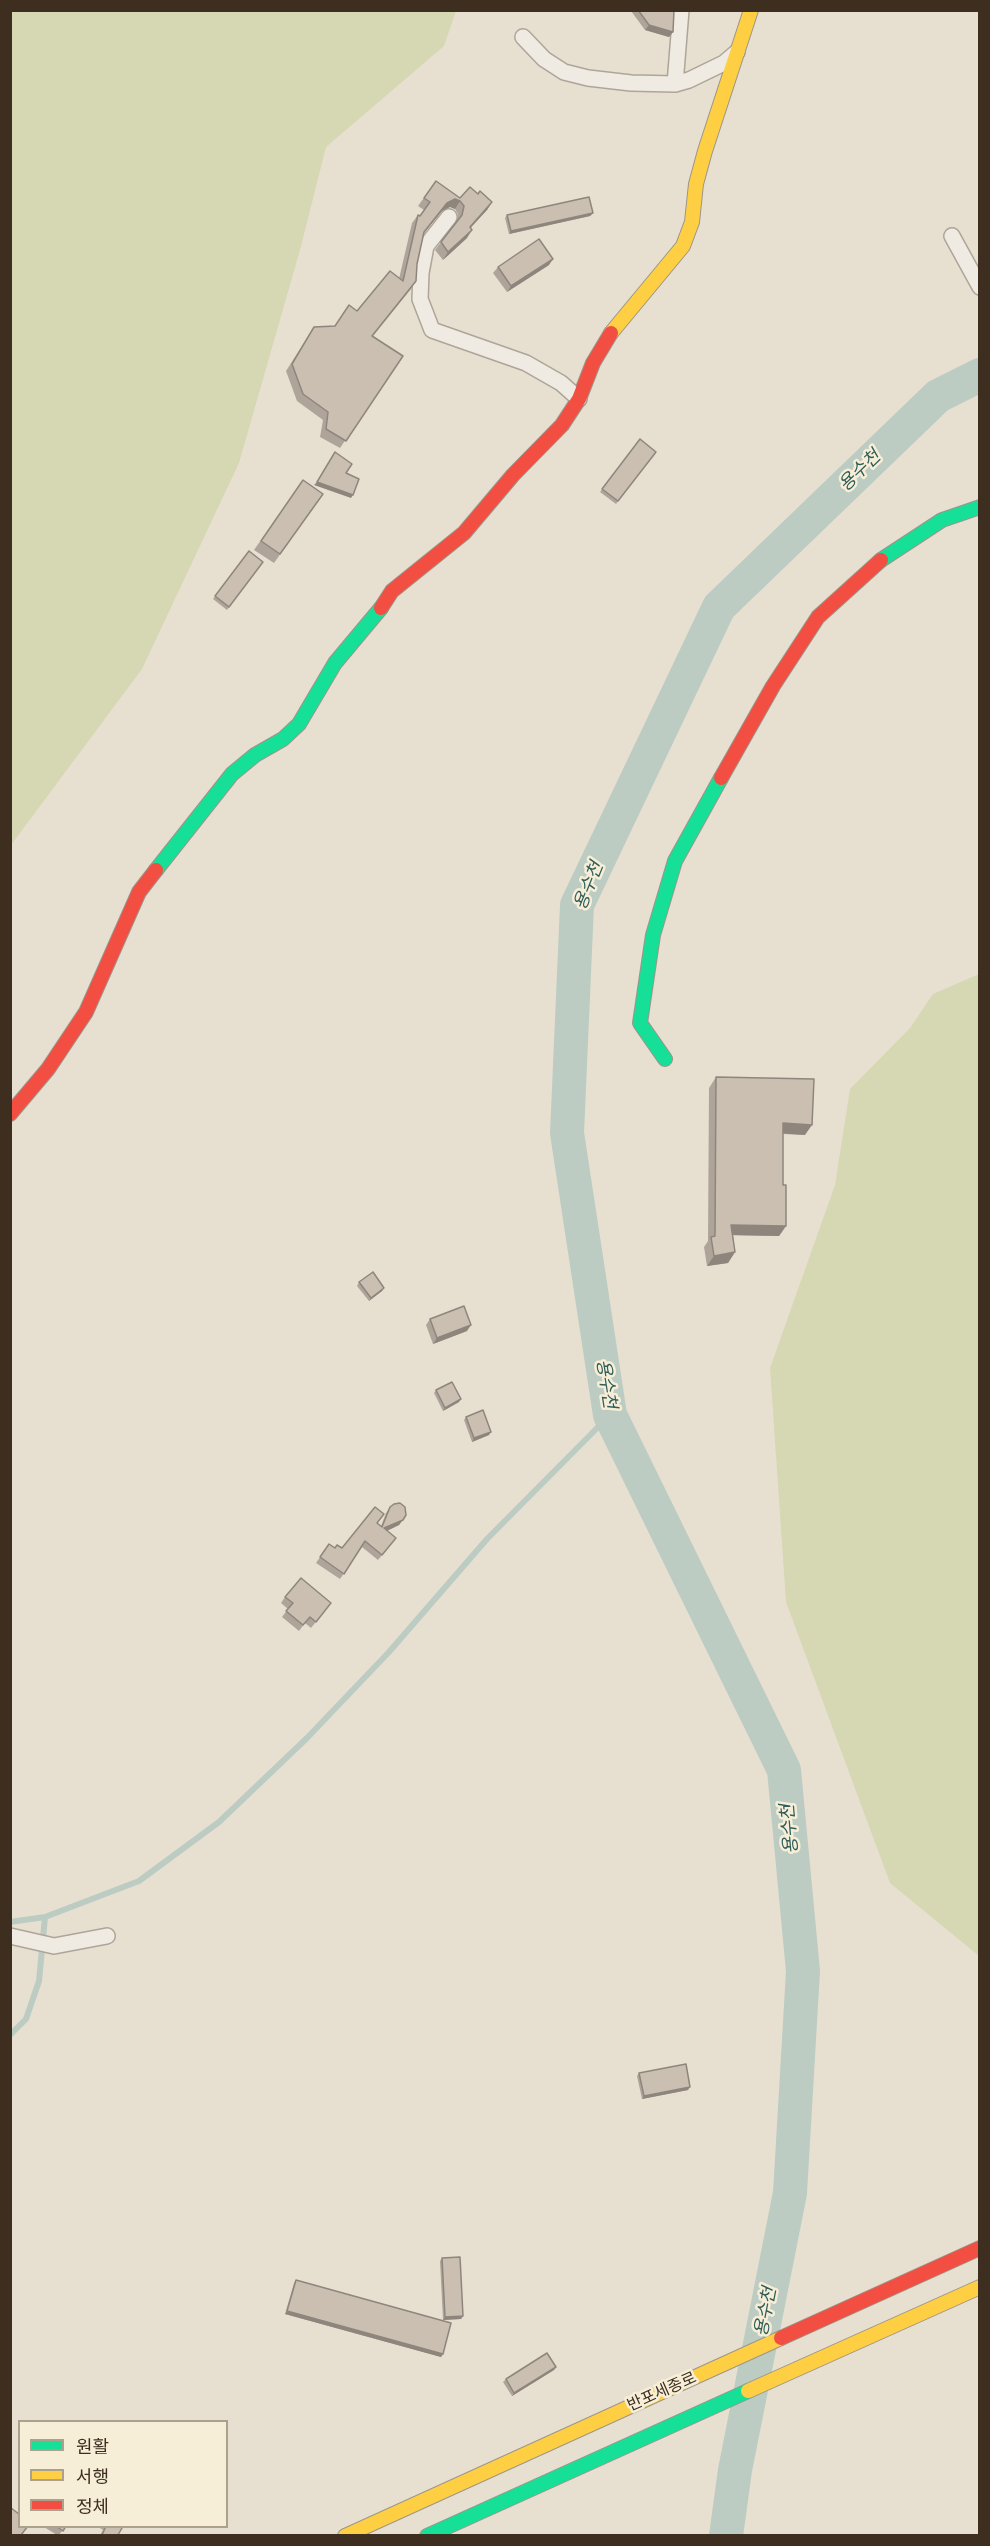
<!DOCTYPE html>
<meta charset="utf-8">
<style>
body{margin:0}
#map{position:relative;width:990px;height:2546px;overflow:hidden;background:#e7e0d1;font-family:"Libre Baskerville","Noto Sans KR",serif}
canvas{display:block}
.frame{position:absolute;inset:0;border:12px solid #3d2e20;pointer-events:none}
.legend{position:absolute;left:18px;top:2420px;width:210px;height:108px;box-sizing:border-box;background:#f7eed8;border:2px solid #ada18e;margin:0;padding:8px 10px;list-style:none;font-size:18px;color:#3d2e20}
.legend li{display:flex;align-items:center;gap:12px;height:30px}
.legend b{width:30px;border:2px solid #ada18e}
</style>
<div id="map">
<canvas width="990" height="2546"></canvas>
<div class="frame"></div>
<ul class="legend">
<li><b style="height:8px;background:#16e098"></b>원활</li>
<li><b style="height:8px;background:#ffcf43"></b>서행</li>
<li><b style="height:8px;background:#f24e42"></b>정체</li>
</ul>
</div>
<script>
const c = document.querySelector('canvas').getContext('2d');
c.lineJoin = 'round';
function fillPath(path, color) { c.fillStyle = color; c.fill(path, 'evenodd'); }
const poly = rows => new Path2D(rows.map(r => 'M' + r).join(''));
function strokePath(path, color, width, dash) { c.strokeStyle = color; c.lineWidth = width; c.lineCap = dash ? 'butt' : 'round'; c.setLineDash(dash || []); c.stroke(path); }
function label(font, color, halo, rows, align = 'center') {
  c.font = font + ' "Libre Baskerville","Noto Sans KR",serif'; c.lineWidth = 5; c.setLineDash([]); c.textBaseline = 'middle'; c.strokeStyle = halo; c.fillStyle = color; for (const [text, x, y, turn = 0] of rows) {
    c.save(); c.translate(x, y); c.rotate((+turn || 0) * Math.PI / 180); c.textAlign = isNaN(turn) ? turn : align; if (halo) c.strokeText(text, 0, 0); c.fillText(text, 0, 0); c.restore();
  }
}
const green = poly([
 [11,10,456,11,444,46,326,147,300,250,239,463,142,669,11,845],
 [979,974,979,1956,890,1883,786,1602,770,1368,835,1185,850,1089,910,1028,933,994]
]);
const stream = poly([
 [10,1922,45,1917],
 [10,2035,26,2019,39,1981,45,1917,139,1881,219,1822,307,1738,389,1652,487,1539,610,1415]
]);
const river = poly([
 [726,2536,735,2470,790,2193,803,1971,784,1770,610,1415,567,1133,577,905,719,607,938,396,980,375]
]);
const street = poly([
 [523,37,544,59,564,72,588,78,631,83,675,84,689,80,724,63,737,52],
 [675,84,681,10],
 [449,217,426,246,421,273,420,299,432,330,526,363,561,383,579,399],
 [952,236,980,287],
 [10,1936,54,1946,107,1936]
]);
const fast = poly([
 [881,560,942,520,980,507],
 [156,870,232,774,255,755,283,739,299,724,335,663,381,608],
 [665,1059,640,1023,653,935,675,861,721,778],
 [427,2536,748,2391]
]);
const slow = poly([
 [611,333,683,246,692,222,696,184,705,151,751,10],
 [748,2391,980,2287],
 [345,2536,781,2338]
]);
const jam = poly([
 [381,608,392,591,464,533,513,475,562,425,579,399,593,363,611,333],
 [721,778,773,686,818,617,881,560],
 [10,1114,48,1069,86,1012,139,892,156,870],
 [781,2338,980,2248]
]);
const wall = poly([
 [631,10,674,10,673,32,669,37,645,30,631,11],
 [436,181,460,198,478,194,492,202,487,210,470,228,467,238,443,260,435,250,457,221,458,214,455,209,450,207,442,211,424,233,411,289,373,336,403,356,340,448,320,437,323,420,297,401,286,371,314,327,335,326,357,311,399,279,412,223,418,215,420,216,424,210,418,206],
 [593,213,590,216,509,234,505,218,507,215],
 [549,265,507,292,493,273,498,267],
 [640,439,656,452,616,504,600,492],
 [303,480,323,494,274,563,254,550],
 [249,551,263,562,227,610,213,599],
 [716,1077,805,1135,783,1134,783,1185,786,1226,779,1236,733,1235,735,1252,728,1263,707,1266,704,1247,708,1241,709,1088],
 [359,1282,384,1288,382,1291,369,1301,357,1286],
 [430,1319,467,1331,433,1344,426,1325],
 [436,1390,459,1402,443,1411,434,1393],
 [466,1417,489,1435,472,1442,464,1420],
 [390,1507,406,1515,399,1525,387,1531,396,1538,378,1560,362,1547,340,1579,316,1563,329,1544,335,1548,342,1548,377,1523,381,1526,386,1513],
 [285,1597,331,1603,311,1628,305,1623,299,1631,282,1617,288,1609,281,1603],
 [639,2073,688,2090,642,2099,637,2076],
 [442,2258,463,2316,461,2319,443,2320,440,2261],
 [296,2280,443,2354,441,2357,285,2314,294,2283],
 [556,2367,554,2370,512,2396,503,2382,506,2379],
 [66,2526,59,2535,57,2535,44,2527],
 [97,2526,119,2526,118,2535,100,2535,103,2530]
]);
const shadedWall = poly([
 [649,25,673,32,669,37,645,30],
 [455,199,460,201,455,209,450,207,442,211,418,240,447,203],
 [492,202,487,210,464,235,470,227],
 [593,213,590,216,509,234,511,231],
 [472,230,467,238,443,260,448,252],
 [553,259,549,265,507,292,511,286],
 [317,482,353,495,351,498,314,485],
 [783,1123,812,1125,805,1135,776,1133],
 [731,1225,786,1226,779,1236,724,1235],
 [735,1252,728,1263,707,1266,714,1256],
 [384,1288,382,1291,369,1301,371,1298],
 [471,1325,467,1331,433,1344,437,1338],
 [461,1399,459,1402,443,1411,445,1408],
 [491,1432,489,1435,472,1442,474,1438],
 [403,1520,399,1525,380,1534,384,1528],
 [690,2087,688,2090,642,2099,644,2096],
 [287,2311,443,2354,441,2357,285,2314],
 [463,2316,461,2319,443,2320,445,2317],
 [556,2367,554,2370,512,2396,514,2393]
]);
const building = poly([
 [638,10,674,10,673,32,649,25,638,10],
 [436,181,460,198,470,187,478,194,480,191,492,202,470,227,472,230,448,252,441,242,462,215,464,206,460,201,455,199,447,203,424,232,417,264,416,281,372,336,403,356,346,441,326,429,328,412,303,394,292,364,314,327,335,326,349,305,357,311,390,271,403,281,418,215,420,216,430,202,424,198,436,181],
 [589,197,593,213,511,231,507,215,589,197],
 [539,239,553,259,511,286,498,267,539,239],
 [640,439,656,452,618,501,602,489,640,439],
 [335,452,352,464,346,473,359,479,353,495,317,482,335,452],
 [303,480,323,494,280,554,261,541,303,480],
 [249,551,263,562,229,607,215,596,249,551],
 [716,1077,814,1079,812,1125,783,1123,783,1185,786,1185,786,1226,731,1225,735,1252,714,1256,711,1237,715,1236,716,1077],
 [373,1272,384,1288,371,1298,359,1282,373,1272],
 [464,1306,471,1325,437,1338,430,1319,464,1306],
 [452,1382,461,1399,445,1408,436,1390,452,1382],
 [483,1410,491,1432,474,1438,466,1417,483,1410],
 [400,1503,405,1507,406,1515,403,1520,384,1528,396,1538,382,1555,365,1541,344,1574,320,1557,329,1544,335,1548,337,1545,342,1548,375,1507,384,1514,377,1523,382,1527,390,1507,394,1504,400,1503],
 [301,1578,331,1603,316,1622,310,1617,303,1625,286,1611,293,1603,285,1597,301,1578],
 [686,2064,690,2087,644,2096,639,2073,686,2064],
 [460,2257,463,2316,445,2317,442,2258,460,2257],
 [296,2280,451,2323,443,2354,287,2311,296,2280],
 [547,2353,556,2367,514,2393,506,2379,547,2353],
 [10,2507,20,2515,20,2526,28,2526,21,2535,10,2535,10,2507],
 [56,2526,66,2526,63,2531,56,2526],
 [106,2526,119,2526,122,2528,118,2535,102,2535,106,2526]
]);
const streetNames = [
 ["반포세종로",662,2392,-24]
];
const waterNames = [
 ["용수천",860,471,-44],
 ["용수천",589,886,-68],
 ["용수천",606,1384,81],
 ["용수천",790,1829,-95],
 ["용수천",766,2312,-79]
];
fillPath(green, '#d6d7b3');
strokePath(stream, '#bcccc2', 6);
strokePath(river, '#bcccc2', 34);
strokePath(street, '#ada599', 18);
strokePath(fast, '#9c958a', 16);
strokePath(slow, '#9c958a', 16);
strokePath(jam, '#9c958a', 16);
strokePath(street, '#efebe3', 15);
strokePath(fast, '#16e098', 14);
strokePath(slow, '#ffcf43', 14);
strokePath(jam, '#f24e42', 14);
fillPath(wall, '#afa499');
fillPath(shadedWall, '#8e867d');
fillPath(building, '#cbbfb2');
strokePath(building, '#8e867d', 1.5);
label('16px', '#3d2e20', '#f7eed8', streetNames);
label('italic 18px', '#2f5d5a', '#f7eed8', waterNames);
</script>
